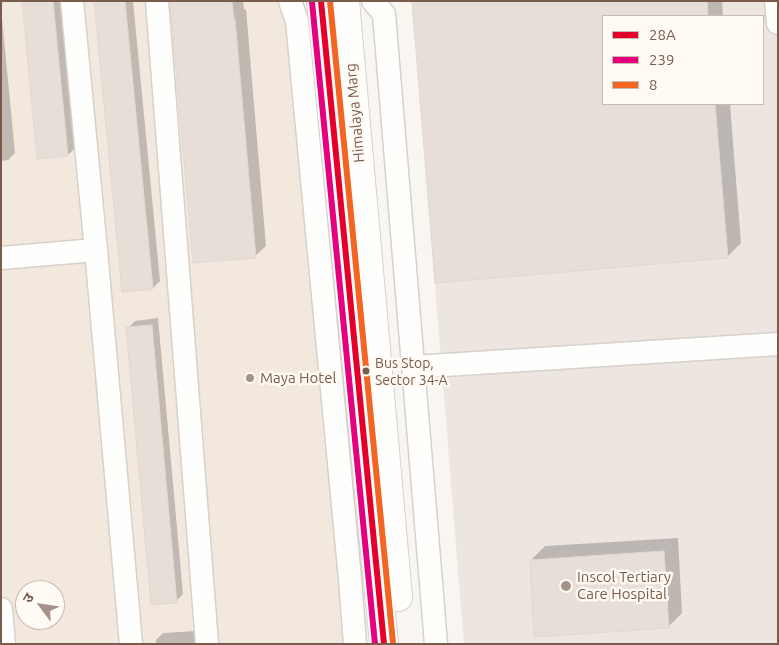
<!DOCTYPE html>
<meta charset="utf-8">
<style>
body{margin:0}
#map{position:relative;width:779px;height:645px;overflow:hidden;background:#f9f5f0;font-family:Ubuntu,"Noto Sans Devanagari",sans-serif}
canvas{display:block}
.frame{position:absolute;inset:0;border:2px solid #7a5c4d;pointer-events:none}
.legend{position:absolute;left:602px;top:15px;width:162px;height:90px;box-sizing:border-box;background:#fffaf3;border:1px solid #cabbb1;margin:0;padding:6px 9px;list-style:none;font-size:15px;color:#7a5c4d}
.legend li{display:flex;align-items:center;gap:10px;height:25px}
.legend b{width:25px;border:1px solid #cabbb1}
.north{position:absolute;left:15px;top:580px;width:50px;height:50px;box-sizing:border-box;background:#fffaf3;border:1px solid #cabbb1;border-radius:50%;rotate:301deg;font-size:14px;font-weight:700;line-height:20px;text-align:center;color:#7a5c4d}
.north::after{content:'';display:block;margin:auto;width:18px;height:22px;background:#a69286;clip-path:polygon(50% 0,100% 100%,50% 72%,0 100%)}
</style>
<div id="map">
<canvas width="779" height="645"></canvas>
<div class="frame"></div>
<ul class="legend">
<li><b style="height:6px;background:#e4002b"></b>28A</li>
<li><b style="height:6px;background:#e5007d"></b>239</li>
<li><b style="height:6px;background:#f26522"></b>8</li>
</ul>
<div class="north">उ</div>
</div>
<script>
const c = document.querySelector('canvas').getContext('2d');
c.lineJoin = 'round';
function fillPath(path, color) { c.fillStyle = color; c.fill(path, 'evenodd'); }
const poly = rows => new Path2D(rows.map(r => 'M' + r).join(''));
function strokePath(path, color, width, dash) { c.strokeStyle = color; c.lineWidth = width; c.lineCap = dash ? 'butt' : 'round'; c.setLineDash(dash || []); c.stroke(path); }
function label(font, color, halo, rows, align = 'center') {
  c.font = font + ' Ubuntu,sans-serif'; c.lineWidth = 5; c.setLineDash([]); c.textBaseline = 'middle'; c.strokeStyle = halo; c.fillStyle = color; for (const [text, x, y, turn = 0] of rows) {
    c.save(); c.translate(x, y); c.rotate((+turn || 0) * Math.PI / 180); c.textAlign = isNaN(turn) ? turn : align; if (halo) c.strokeText(text, 0, 0); c.fillText(text, 0, 0); c.restore();
  }
}
const residential = poly([
 [1,1,283,1,345,644,1,644],
 [25,590,55,590,55,620,25,620]
]);
const industrial = poly([
 [412,1,778,1,778,644,464,644],
 [603,16,763,16,763,104,603,104]
]);
const shadow = poly([
 [23,1,61,1,75,148,68,155],
 [96,1,133,1,160,281,153,288],
 [171,1,243,1,244,10,246,9,266,246,255,256],
 [414,1,722,1,723,16,603,16,603,104,730,104,741,243,727,257],
 [1,8,15,153,8,160,1,161],
 [158,318,183,594,176,601,128,328,135,321],
 [678,538,682,613,668,627,531,560,545,546],
 [195,631,196,644,156,644,156,640,163,633]
]);
const building = poly([
 [22,1,53,1,68,156,37,159,22,1],
 [94,1,125,1,153,289,122,292,94,1],
 [170,1,232,1,234,20,235,19,256,258,193,263,170,1],
 [412,1,707,1,708,16,603,16,603,104,715,104,728,258,435,283,412,1],
 [152,325,177,603,151,605,126,327,152,325],
 [664,551,669,628,534,637,530,560,664,551]
]);
const minor = poly([
 [72,1,96,250,131,644],
 [157,1,207,644],
 [290,1,297,21,350,579,355,644],
 [373,1,384,14,436,644],
 [776,1,778,23],
 [1,258,96,250],
 [413,367,778,344],
 [1,609,4,644]
]);
const secondary = poly([
 [321,1,384,644],
 [345,1,398,597]
]);
const bus1 = poly([
 [321,1,384,644]
]);
const bus2 = poly([
 [312,2,375,644]
]);
const bus3 = poly([
 [330,1,393,643]
]);
const markers = [
 [366,371,4.5,"#7a5c4d"],
 [250,378,5,"#a69286"],
 [566,586,6,"#a69286"]
];
const busNames = [
 ["Bus Stop,",375,363],
 ["Sector 34-A",375,380]
];
const streetNames = [
 ["Himalaya Marg",355,113,-95]
];
const poiNames = [
 ["Maya Hotel",260,378],
 ["Inscol Tertiary",577,577],
 ["Care Hospital",577,594]
];
fillPath(residential, '#f2e8de');
fillPath(industrial, '#ede5e0');
fillPath(shadow, '#0003');
fillPath(building, '#e6ded7');
strokePath(building, '#e2d8d2', 1);
strokePath(minor, '#d7d1cb', 25);
strokePath(secondary, '#d9d2cb', 30);
strokePath(minor, '#fefefd', 22);
strokePath(secondary, '#fefefd', 28);
strokePath(bus1, '#e4002b', 6);
strokePath(bus2, '#e5007d', 6);
strokePath(bus3, '#f26522', 6);
for (const [x, y, r, color] of markers) { const dot = new Path2D(); dot.arc(x, y, r, 0, 2 * Math.PI); c.fillStyle = color; c.fill(dot); strokePath(dot, '#fffaf3', 2); }
label('14px', '#7a5c4d', '#fffaf3', busNames, 'left');
label('15px', '#7a5c4d', '#fffaf3', streetNames);
label('15px', '#7a5c4d', '#fffaf3', poiNames, 'left');
</script>
